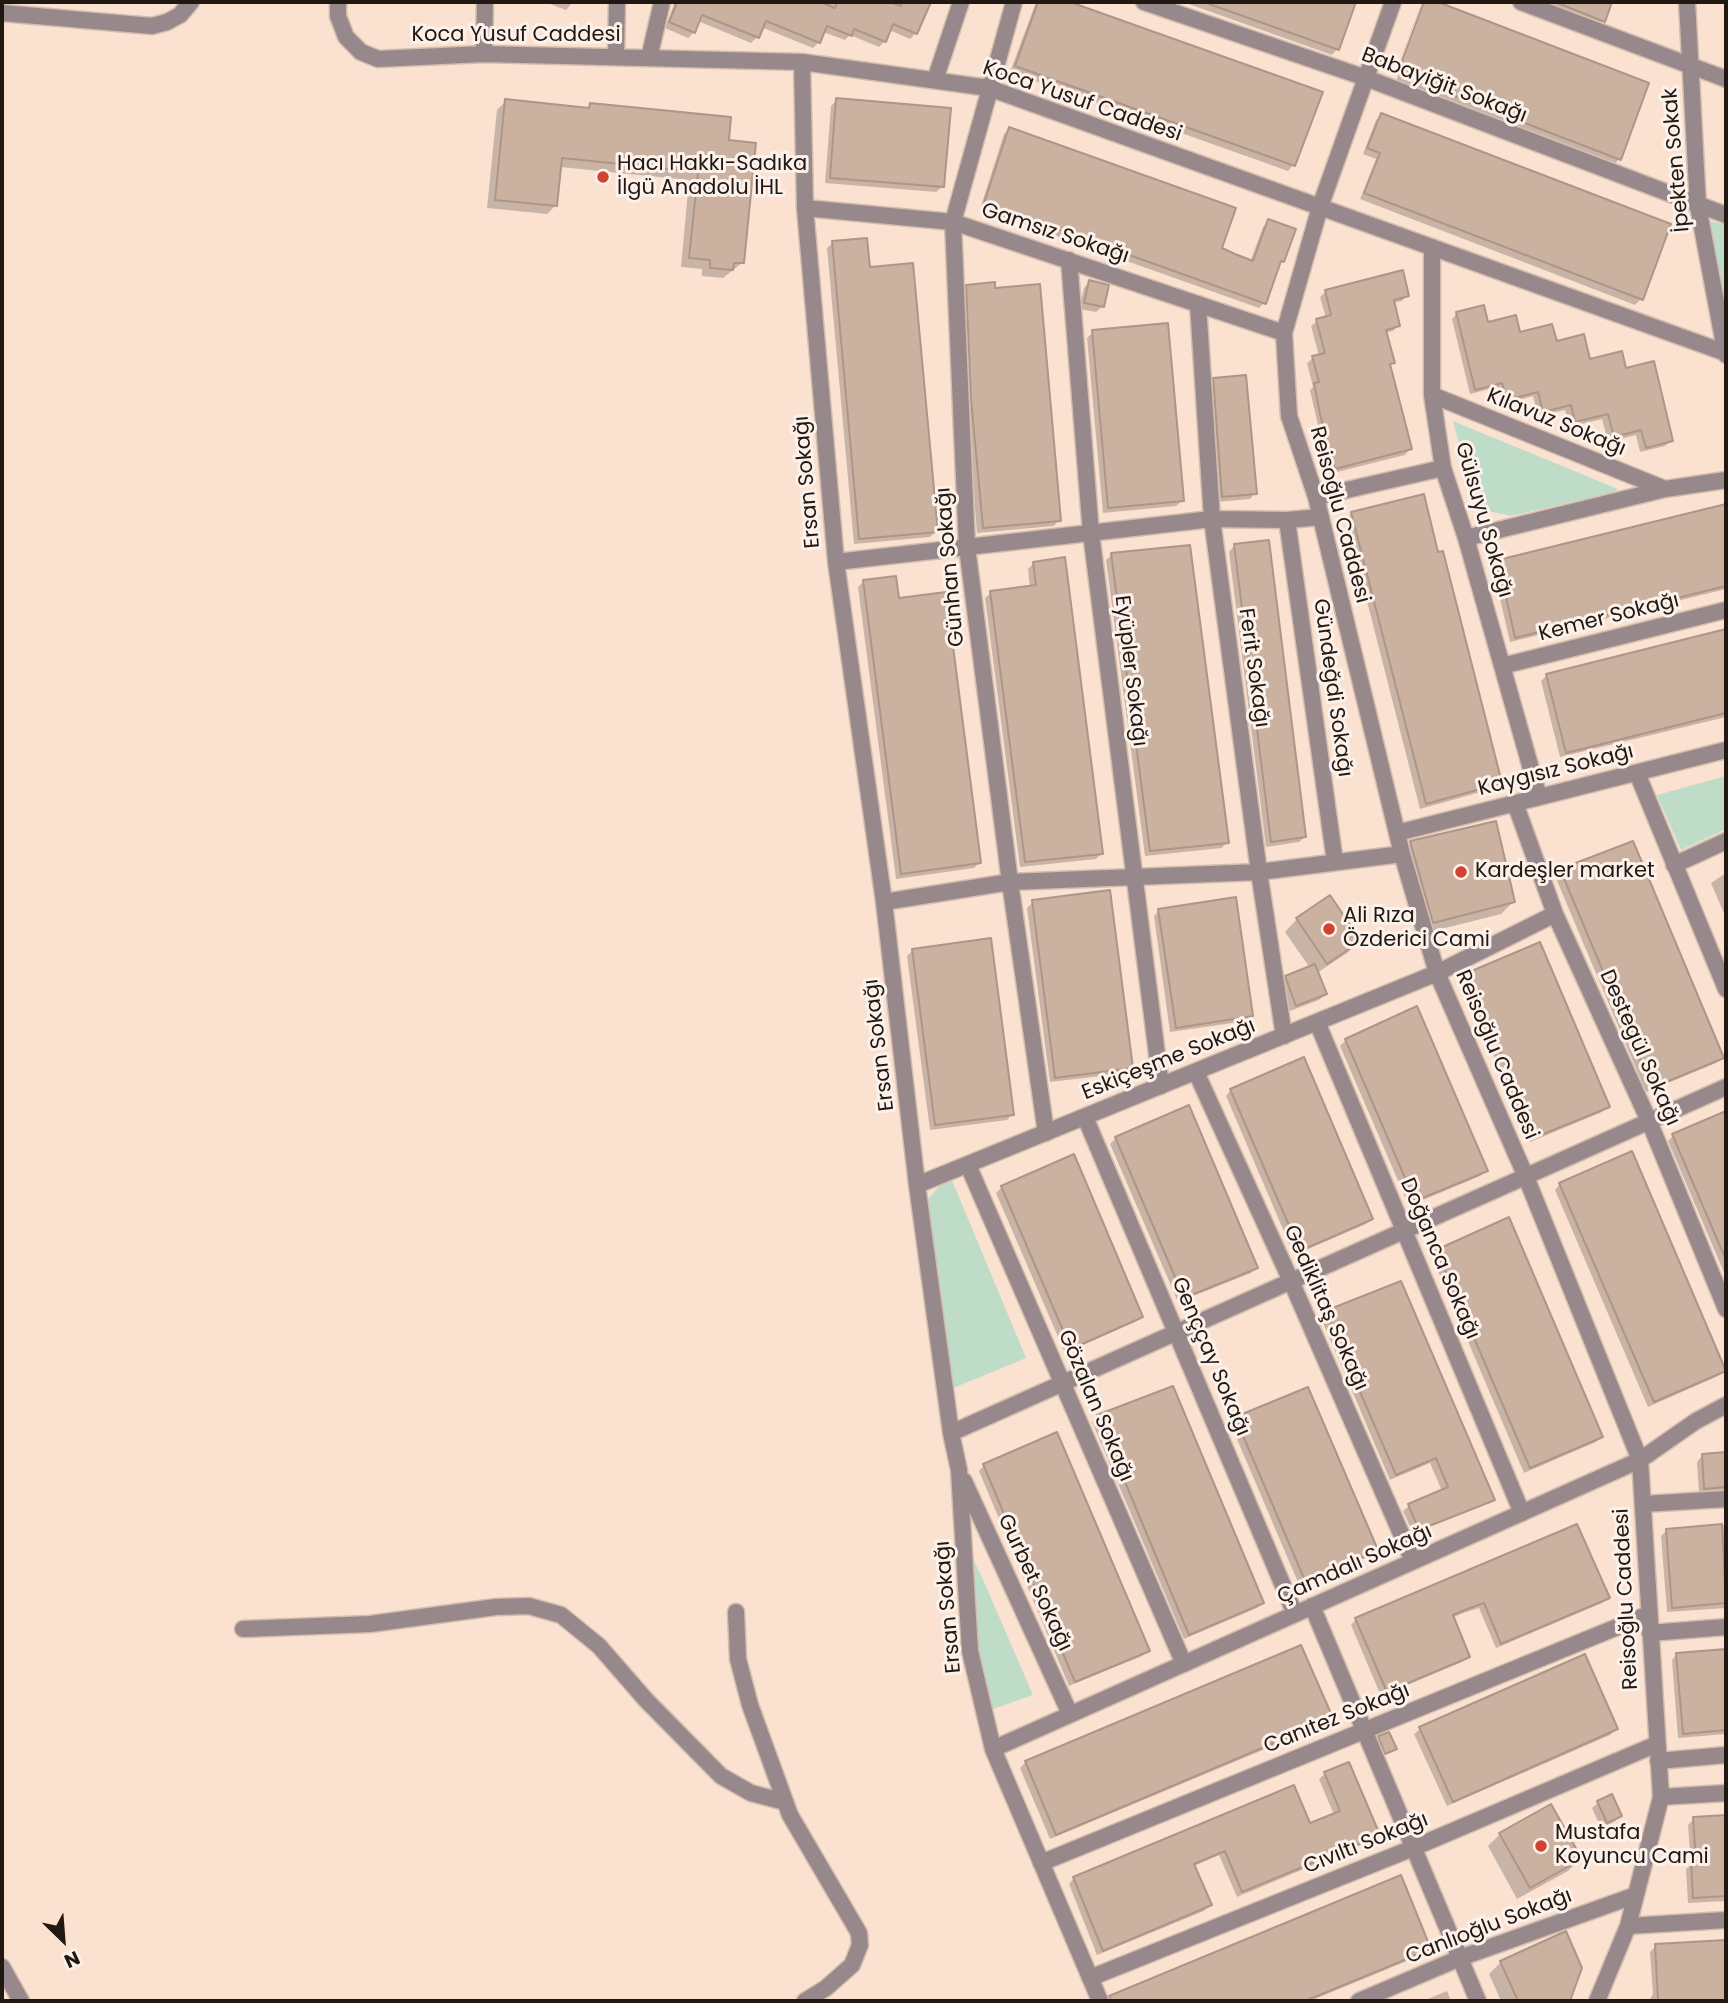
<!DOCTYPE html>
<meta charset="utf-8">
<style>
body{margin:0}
#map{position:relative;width:1728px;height:2003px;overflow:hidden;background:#fbe1d0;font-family:Poppins,sans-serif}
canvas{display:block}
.frame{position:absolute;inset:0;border:4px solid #211812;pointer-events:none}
.north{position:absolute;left:28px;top:1905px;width:70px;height:70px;-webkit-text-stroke:5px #fcf1eb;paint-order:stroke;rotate:155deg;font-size:19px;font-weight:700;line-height:28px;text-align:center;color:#211812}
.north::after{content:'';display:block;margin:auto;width:24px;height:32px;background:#211812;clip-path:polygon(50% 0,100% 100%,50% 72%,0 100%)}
</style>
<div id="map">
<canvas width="1728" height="2003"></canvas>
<div class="frame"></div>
<div class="north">N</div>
</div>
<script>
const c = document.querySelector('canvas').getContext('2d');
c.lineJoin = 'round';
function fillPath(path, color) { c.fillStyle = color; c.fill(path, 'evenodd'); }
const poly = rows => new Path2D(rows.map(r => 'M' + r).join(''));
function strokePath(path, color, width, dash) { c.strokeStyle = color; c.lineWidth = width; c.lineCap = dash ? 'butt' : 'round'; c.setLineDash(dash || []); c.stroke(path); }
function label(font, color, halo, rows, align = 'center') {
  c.font = font + ' Poppins,sans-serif'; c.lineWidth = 6; c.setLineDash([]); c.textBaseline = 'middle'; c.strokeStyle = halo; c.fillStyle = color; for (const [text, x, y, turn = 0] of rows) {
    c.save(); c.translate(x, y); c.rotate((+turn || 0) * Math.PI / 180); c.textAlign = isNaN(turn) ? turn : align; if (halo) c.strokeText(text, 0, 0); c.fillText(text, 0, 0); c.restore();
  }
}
const green = poly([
 [1709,221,1726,225,1726,307],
 [1453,421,1618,489,1615,492,1511,516,1488,511,1475,503],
 [1726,776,1726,829,1681,850,1657,795],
 [951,1178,1026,1358,951,1389,923,1215,929,1198,940,1185],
 [957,1528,981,1575,1033,1695,993,1709,985,1701]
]);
const shadow = poly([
 [545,2,573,2,566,10],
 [675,2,929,2,916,33,910,39,889,30,885,41,879,47,850,35,845,40,823,32,819,42,813,48,761,27,757,37,751,43,698,21,694,32,688,38,665,28],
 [1036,2,1065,2,1321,93,1293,165,1288,171,1010,72],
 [1183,2,1355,2,1337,49,1332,55],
 [1424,2,1433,2,1647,84,1619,159,1614,165,1396,81,1426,4,1422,4],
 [1531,2,1610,2,1603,21,1598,27],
 [1422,4,1392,79,1421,5],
 [837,100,942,187,936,192,825,183,831,106],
 [506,101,586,109,591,104,727,142,742,263,723,278,702,276,702,269,681,267,689,180,560,167,556,205,547,214,487,208,497,110],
 [1382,115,1669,225,1641,299,1635,305,1360,199,1376,159,1363,154,1376,120],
 [1009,129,1220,249,1250,262,1263,227,1269,221,1282,261,1277,267,1264,303,1259,308,980,209,1004,134],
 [833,243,936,531,930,537,854,544,827,248],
 [1089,282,1102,307,1096,312,1079,309,1084,288],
 [967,287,1059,520,1054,526,977,533,969,433,961,293],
 [1326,291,1407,295,1402,301,1393,303,1398,325,1393,331,1385,333,1393,363,1389,367,1410,449,1405,455,1329,474,1310,390,1313,387,1307,363,1313,358,1319,356,1311,326,1317,321,1326,318,1320,297],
 [1457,313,1519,334,1555,343,1589,361,1625,370,1671,440,1665,446,1640,452,1636,435,1608,442,1602,419,1570,427,1565,410,1538,416,1533,396,1501,405,1497,387,1470,394,1452,319],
 [1093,332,1182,501,1176,506,1103,513,1087,338],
 [1214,380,1255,493,1250,499,1216,502,1208,385],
 [1726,506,1726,589,1510,642,1493,568,1499,562],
 [1352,513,1500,782,1495,788,1420,809,1346,519],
 [1234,546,1305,837,1299,842,1266,847,1229,552],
 [1112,555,1227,842,1222,848,1145,856,1106,560],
 [1034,563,1102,853,1096,859,1020,867,985,598,991,593,1030,588,1028,569],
 [863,582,898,600,979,863,974,868,896,879,858,587],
 [1726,631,1726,717,1560,757,1541,681,1547,675],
 [1411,843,1513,902,1501,914,1421,934,1398,855],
 [1632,843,1722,1057,1716,1063,1646,1092,1555,876,1561,870],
 [1726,873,1726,918,1711,883],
 [1033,902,1132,1067,1126,1073,1050,1082,1027,908],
 [1159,910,1252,1015,1246,1021,1170,1032,1154,916],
 [1297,919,1359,941,1347,953,1317,973,1325,994,1319,1000,1290,1011,1281,983,1286,977,1310,968,1285,932],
 [913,950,1012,1114,1007,1120,930,1130,907,956],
 [1468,974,1607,1107,1602,1112,1530,1142,1462,980],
 [1346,1040,1486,1170,1480,1176,1409,1206,1340,1046],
 [1231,1090,1371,1219,1366,1224,1294,1255,1226,1096],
 [1726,1112,1726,1277,1668,1141,1673,1136],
 [1116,1138,1256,1267,1251,1273,1178,1302,1110,1144],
 [1560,1184,1724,1371,1718,1376,1648,1407,1555,1190],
 [1002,1187,1141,1316,1135,1322,1065,1353,996,1193],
 [1437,1252,1601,1437,1596,1442,1524,1473,1432,1257],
 [1326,1312,1493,1500,1489,1504,1489,1501,1412,1531,1403,1511,1409,1506,1442,1491,1430,1463,1390,1480,1321,1318],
 [1098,1416,1262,1603,1257,1608,1184,1639,1092,1422],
 [1236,1419,1376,1550,1370,1556,1300,1587,1231,1425],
 [1726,1454,1726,1492,1699,1494,1697,1462,1702,1456],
 [984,1466,1148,1651,1142,1656,1069,1686,979,1471],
 [1726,1525,1726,1608,1667,1612,1661,1536,1667,1530],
 [1576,1527,1608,1598,1602,1603,1496,1648,1479,1608,1463,1613,1452,1618,1468,1657,1462,1662,1381,1696,1351,1625,1356,1619],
 [1726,1650,1726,1734,1678,1738,1672,1660,1677,1654],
 [1331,1718,1325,1724,1050,1839,1020,1768,1026,1762],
 [1420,1729,1616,1729,1610,1735,1447,1806,1414,1734],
 [1379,1738,1395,1748,1380,1758,1373,1743],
 [1325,1774,1378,1834,1373,1840,1237,1897,1219,1855,1194,1866,1209,1905,1204,1911,1097,1955,1069,1884,1074,1878,1309,1825,1334,1815,1319,1779],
 [1598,1803,1620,1816,1614,1822,1601,1828,1592,1808],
 [1726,1817,1726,1901,1688,1903,1686,1869,1691,1865,1688,1825,1694,1819],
 [1500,1834,1580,1859,1568,1871,1517,1899,1488,1846],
 [1726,1941,1726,2001,1649,2001,1653,1994,1650,1952,1656,1946],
 [1429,1948,1424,1954,1310,2001,1118,2001,1117,1998],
 [1501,1962,1581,1968,1568,2001,1501,2001,1489,1974],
 [1447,1991,1451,2001,1423,2001]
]);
const building = poly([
 [672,2,820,2,835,8,837,2,889,2,901,6,902,2,931,2,917,34,893,24,886,42,854,29,852,36,827,26,820,43,766,21,759,38,702,15,695,33,669,22,676,5,672,2],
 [1038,2,1070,2,1323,92,1295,166,1015,66,1038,2],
 [1209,2,1356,2,1339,50,1209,4,1209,2],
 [1424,2,1438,2,1649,83,1621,160,1397,74,1424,2],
 [1555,2,1612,2,1605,22,1555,2],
 [836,98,951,108,944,187,830,178,836,98],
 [505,99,589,108,590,103,731,117,729,140,756,143,744,263,734,263,733,270,710,268,710,260,689,258,698,172,562,158,557,206,495,200,505,99],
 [1381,113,1671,224,1643,300,1364,193,1380,153,1367,148,1381,113],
 [1009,127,1236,208,1222,248,1235,254,1253,261,1268,219,1296,229,1284,262,1281,261,1266,304,984,203,1009,127],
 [867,238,870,267,913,263,938,532,859,539,832,241,867,238],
 [1403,270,1409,296,1394,300,1400,326,1386,330,1395,363,1390,364,1412,449,1335,469,1320,414,1314,383,1319,382,1312,356,1325,353,1316,319,1331,315,1325,290,1403,270],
 [1089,280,1109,285,1104,307,1084,303,1089,280],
 [995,282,995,288,1040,284,1061,521,983,528,971,399,966,285,995,282],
 [1484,305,1488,322,1516,315,1520,332,1552,324,1557,341,1584,334,1590,359,1622,351,1626,368,1654,361,1673,441,1646,448,1641,430,1614,437,1608,414,1575,422,1571,405,1543,412,1538,392,1507,400,1502,383,1475,390,1456,312,1484,305],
 [1168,323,1184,501,1108,508,1092,330,1168,323],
 [1246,375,1257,494,1222,497,1213,378,1246,375],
 [1424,494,1438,552,1443,551,1502,783,1426,804,1351,512,1424,494],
 [1726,504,1726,586,1515,638,1498,560,1726,504],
 [1269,540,1306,837,1271,842,1234,544,1269,540],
 [1190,545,1229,843,1150,851,1111,553,1190,545],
 [1065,557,1103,854,1025,862,990,591,1036,585,1033,562,1065,557],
 [896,576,899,598,946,592,981,863,901,874,863,580,896,576],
 [1726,629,1726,713,1566,753,1546,674,1726,629],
 [1496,821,1515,902,1433,923,1410,841,1496,821],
 [1633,841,1724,1058,1652,1088,1560,869,1633,841],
 [1110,890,1133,1068,1055,1078,1032,900,1110,890],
 [1330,895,1361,941,1327,964,1296,918,1330,895],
 [1236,897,1253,1016,1176,1028,1158,909,1236,897],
 [991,938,1014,1115,935,1125,912,949,991,938],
 [1540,942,1610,1107,1536,1137,1467,973,1540,942],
 [1315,964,1327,994,1296,1006,1285,976,1315,964],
 [1417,1006,1488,1171,1415,1201,1345,1039,1417,1006],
 [1304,1057,1373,1219,1300,1251,1230,1089,1304,1057],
 [1189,1105,1258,1268,1184,1298,1115,1137,1189,1105],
 [1726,1111,1726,1260,1672,1134,1726,1111],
 [1632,1151,1726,1371,1654,1402,1559,1183,1632,1151],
 [1074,1154,1143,1317,1071,1349,1001,1186,1074,1154],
 [1509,1217,1603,1437,1530,1468,1436,1250,1509,1217],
 [1401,1281,1495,1500,1419,1530,1408,1504,1448,1487,1436,1458,1396,1475,1325,1311,1401,1281],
 [1173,1386,1264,1603,1189,1635,1097,1415,1173,1386],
 [1308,1387,1378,1550,1306,1583,1235,1417,1308,1387],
 [1057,1432,1150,1651,1075,1682,983,1464,1057,1432],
 [1726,1452,1726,1487,1704,1489,1702,1454,1726,1452],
 [1577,1524,1610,1598,1501,1644,1484,1603,1470,1608,1453,1615,1470,1657,1387,1692,1355,1618,1577,1524],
 [1722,1524,1726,1603,1672,1608,1666,1529,1722,1524],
 [1301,1645,1333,1718,1056,1835,1025,1761,1301,1645],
 [1726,1649,1726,1730,1683,1734,1676,1653,1726,1649],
 [1585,1654,1618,1729,1453,1802,1419,1727,1585,1654],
 [1389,1732,1397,1749,1385,1754,1378,1736,1389,1732],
 [1349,1762,1380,1835,1242,1892,1225,1851,1194,1864,1212,1905,1103,1951,1073,1877,1294,1785,1310,1823,1340,1811,1324,1772,1349,1762],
 [1612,1794,1622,1816,1607,1823,1597,1801,1612,1794],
 [1551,1804,1582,1859,1530,1888,1499,1833,1551,1804],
 [1726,1815,1726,1896,1693,1898,1691,1862,1696,1862,1693,1817,1726,1815],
 [1401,1875,1431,1949,1305,2001,1110,2001,1109,1996,1401,1875],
 [1566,1931,1582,1968,1570,2001,1518,2001,1500,1961,1566,1931],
 [1726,1940,1726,2001,1658,2001,1655,1944,1726,1940]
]);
const street = poly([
 [338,2,338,16,346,37,361,52,378,59,484,54,802,62,989,88,1726,353],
 [1014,2,953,222,967,547,1010,882,1046,1133],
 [1144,2,1366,78,1726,215],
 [1393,2,1320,207,1284,333,1289,416,1316,497,1402,854,1437,973,1526,1177,1640,1460,1661,1797,1628,1926,1597,2001],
 [1521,2,1726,79],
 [1687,2,1698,206,1726,355],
 [2,13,152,26,167,22,180,15,191,2],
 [484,54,485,2],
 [616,57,617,2],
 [649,58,662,2],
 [802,62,805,208,836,562,884,902,917,1185,951,1433,959,1470,970,1651,993,1749,1100,2001],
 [935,80,961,2],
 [805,208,953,222,1284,333],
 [1432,247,1432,395,1443,468,1466,538,1539,797],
 [1069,260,1091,533,1161,1086],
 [1198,304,1212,519,1259,872,1284,1036],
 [1432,395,1665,489],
 [1316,497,1443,468],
 [1287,520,1335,862],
 [1466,538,1665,489,1726,480],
 [836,562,1212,519,1287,520,1321,517],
 [1502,666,1726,610],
 [1637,773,1726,989],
 [1515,803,1555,914,1649,1121,1726,1309],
 [1397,833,1726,750],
 [1674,865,1726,841],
 [884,902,1010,882,1259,872,1402,854],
 [1317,1022,1522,1513],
 [1196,1072,1291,1281,1413,1561],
 [1085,1117,1295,1614],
 [968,1165,1184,1664],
 [917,1185,1437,973,1555,914],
 [951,1433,1726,1087],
 [964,1481,1070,1714],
 [1643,1504,1726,1499],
 [1312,1606,1478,2001],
 [736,1612,738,1659,750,1705,790,1815,859,1933,860,1945,852,1965,826,1988,805,2001],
 [243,1629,370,1624,496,1607,529,1606,561,1615,599,1646,646,1700,721,1776,751,1793,785,1802],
 [1650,1633,1726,1627],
 [993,1749,1640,1460,1696,1421,1726,1405],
 [1658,1761,1726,1755],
 [1661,1797,1726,1793],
 [1041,1863,1649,1614],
 [1628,1926,1726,1920],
 [2,1967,21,2001],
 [1090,1978,1413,1848,1657,1744],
 [1359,2001,1460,1958,1636,1895]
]);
const markers = [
 [603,177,7,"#cf4331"],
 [1461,872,7,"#cf4331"],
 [1329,929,7,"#cf4331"],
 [1541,1846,7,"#cf4331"]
];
const streetNames = [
 ["Koca Yusuf Caddesi",516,36],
 ["Babayiğit Sokağı",1444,86,21],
 ["Koca Yusuf Caddesi",1082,102,19],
 ["İpekten Sokak",1677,160,-95],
 ["Gamsız Sokağı",1055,234,18],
 ["Kılavuz Sokağı",1556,423,22],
 ["Ersan Sokağı",808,482,-95],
 ["Reisoğlu Caddesi",1339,515,75],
 ["Gülsuyu Sokağı",1483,520,74],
 ["Günhan Sokağı",951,567,-95],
 ["Kemer Sokağı",1609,618,-14],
 ["Ferit Sokağı",1253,668,82],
 ["Eyüpler Sokağı",1130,671,83],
 ["Gündeğdi Sokağı",1332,688,82],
 ["Kaygısız Sokağı",1556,771,-14],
 ["Ersan Sokağı",880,1045,-97],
 ["Destegül Sokağı",1639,1048,66],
 ["Reisoğlu Caddesi",1496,1055,67],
 ["Eskiçeşme Sokağı",1169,1060,-22],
 ["Doğanca Sokağı",1439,1259,67],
 ["Gediklitaş Sokağı",1325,1308,66],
 ["Genççay Sokağı",1210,1357,67],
 ["Gözalan Sokağı",1095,1406,67],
 ["Çamdalı Sokağı",1355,1565,-24],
 ["Gurbet Sokağı",1034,1583,65],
 ["Reisoğlu Caddesi",1627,1599,-93],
 ["Ersan Sokağı",949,1607,-95],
 ["Canıtez Sokağı",1337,1719,-22],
 ["Cıvıltı Sokağı",1366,1844,-22],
 ["Canlıoğlu Sokağı",1489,1927,-21]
];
const poiNames = [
 ["Hacı Hakkı-Sadıka",617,165],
 ["İlgü Anadolu İHL",617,189],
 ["Kardeşler market",1475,872],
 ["Ali Rıza",1343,917],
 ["Özderici Cami",1343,941],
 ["Mustafa",1555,1834],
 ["Koyuncu Cami",1555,1858]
];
fillPath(green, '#bedcc8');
fillPath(shadow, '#0003');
fillPath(building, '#cab1a0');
strokePath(building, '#ae9585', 2);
strokePath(street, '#d4bdae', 19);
strokePath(street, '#97898b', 16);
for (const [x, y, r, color] of markers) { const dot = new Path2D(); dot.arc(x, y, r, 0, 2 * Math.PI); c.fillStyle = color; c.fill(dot); strokePath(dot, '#fcf1eb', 2.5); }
label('21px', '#211812', '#fcf1eb', streetNames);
label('21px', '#211812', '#fcf1eb', poiNames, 'left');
</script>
